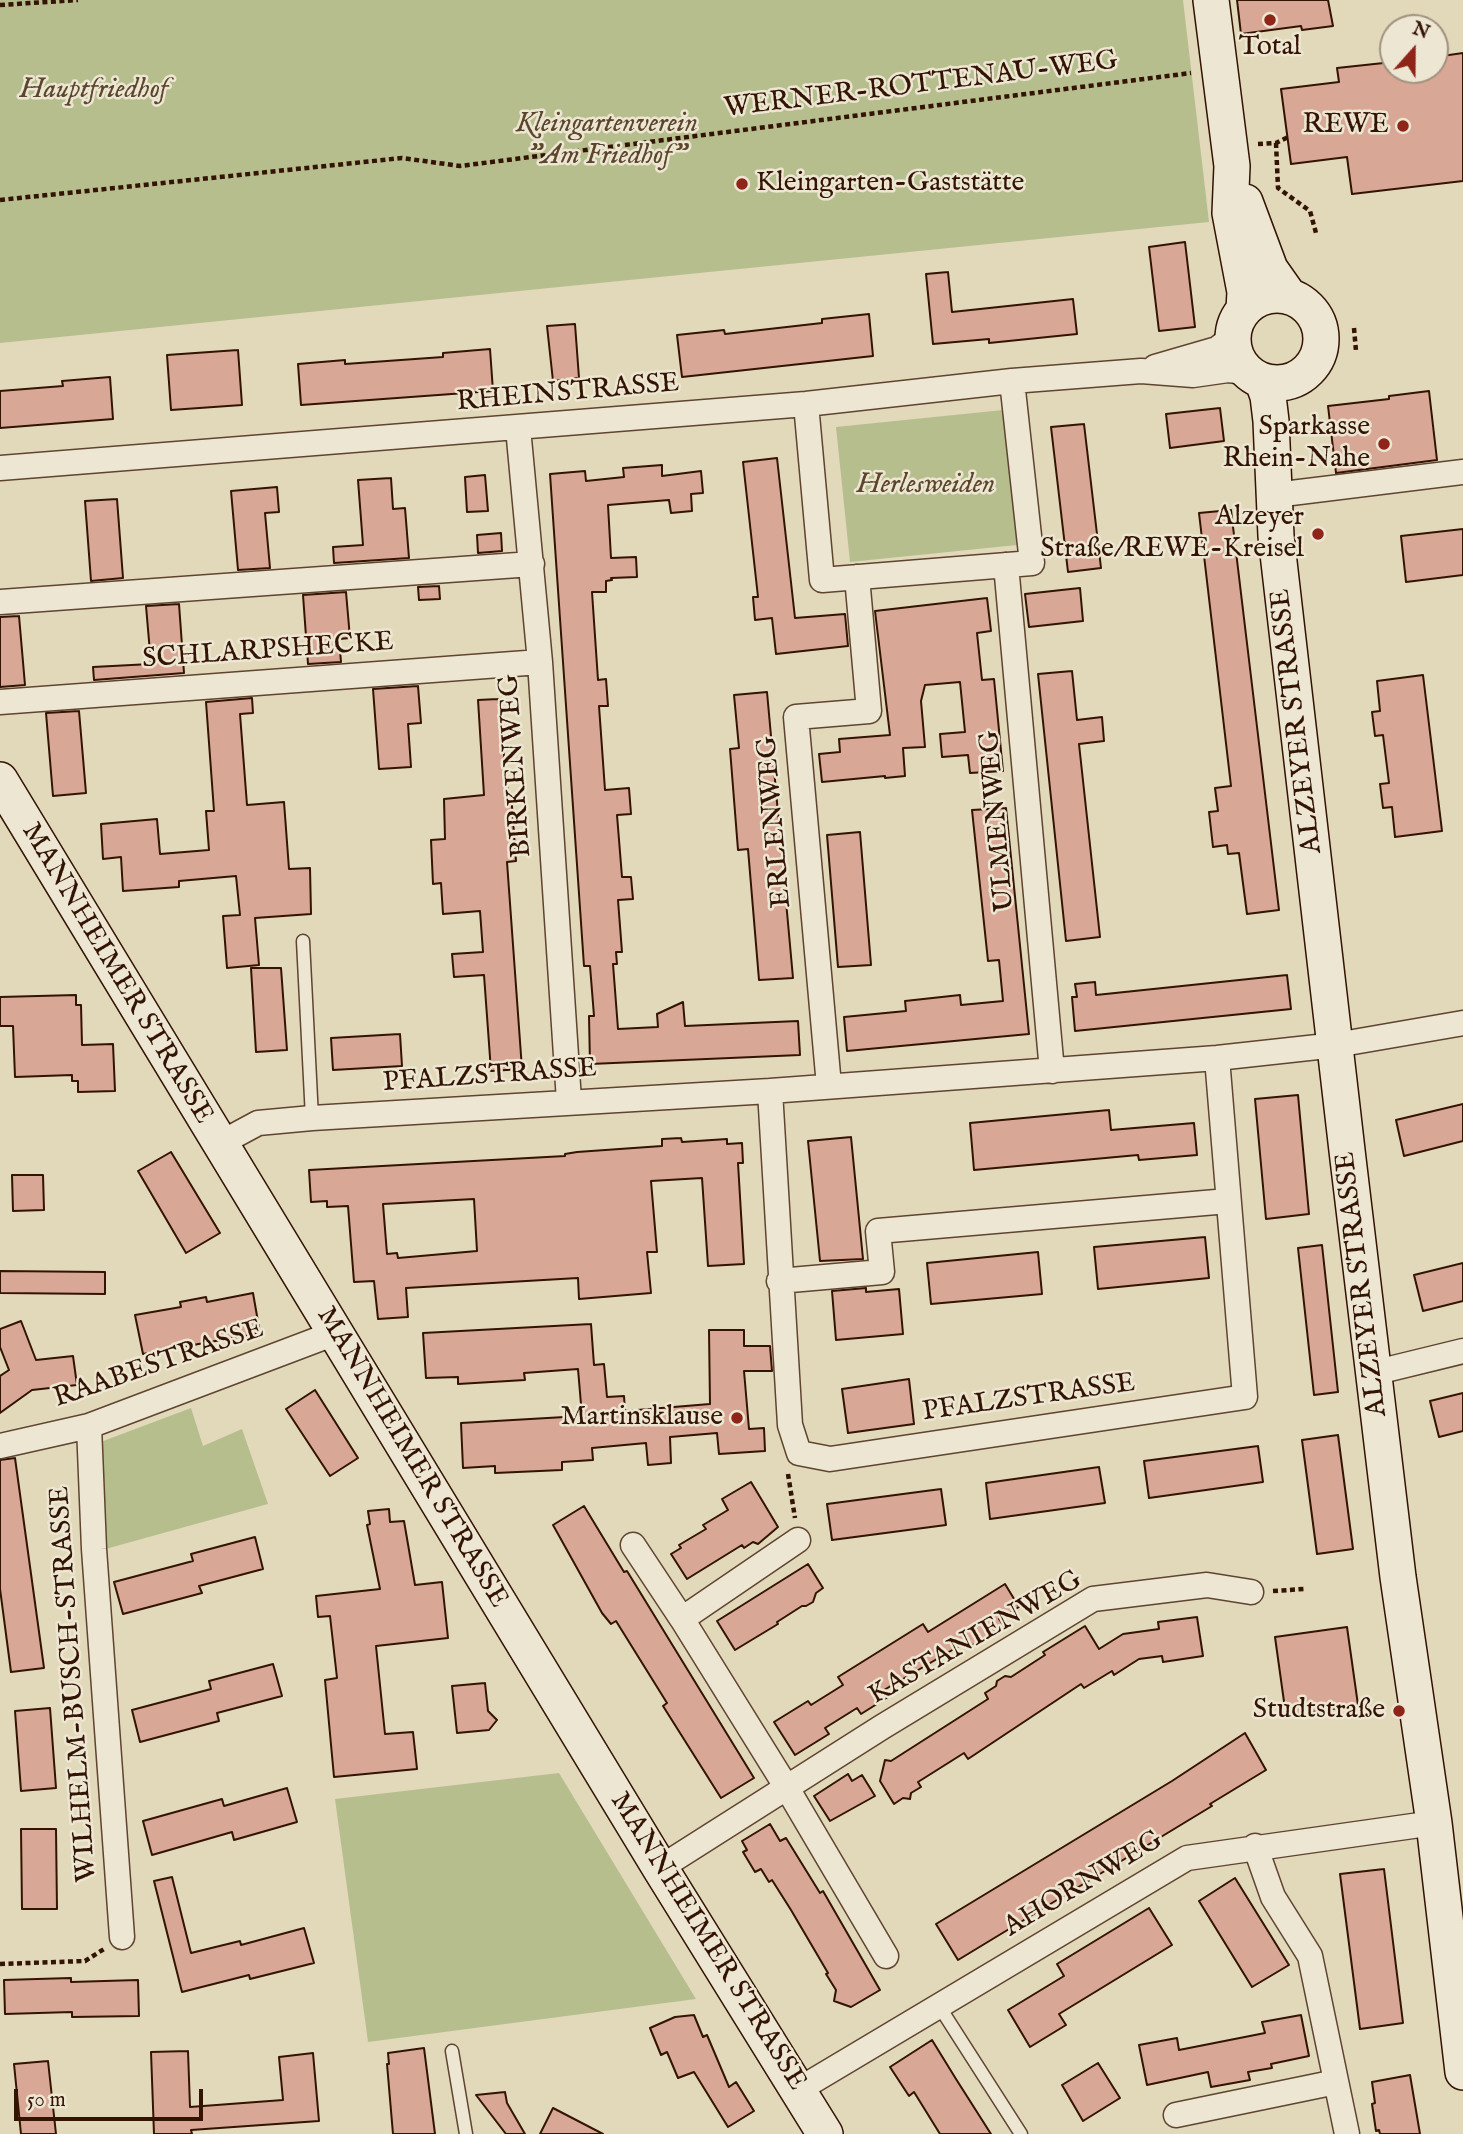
<!DOCTYPE html>
<meta charset="utf-8">
<style>
body{margin:0}
#map{position:relative;width:1463px;height:2134px;overflow:hidden;background:#e2d9bb;font-family:"IM FELL English",serif}
canvas{display:block}
.north{position:absolute;left:1379px;top:14px;width:70px;height:70px;box-sizing:border-box;background:#ece6d3;border:2px solid #a2927f;border-radius:50%;rotate:21deg;font-size:19px;font-weight:700;line-height:28px;text-align:center;color:#331302}
.north::after{content:'';display:block;margin:auto;width:24px;height:32px;background:#8f2418;clip-path:polygon(50% 0,100% 100%,50% 72%,0 100%)}
.scale{position:absolute;left:14px;top:2089px;width:189px;height:32px;box-sizing:border-box;border:4px solid #331302;border-top:0;padding-left:9px;font-size:21px;line-height:24px;white-space:nowrap;color:#331302;-webkit-text-stroke:5px #ece6d3;paint-order:stroke}
</style>
<div id="map">
<canvas width="1463" height="2134"></canvas>
<div class="north">N</div>
<div class="scale">50 m</div>
</div>
<script>
const c = document.querySelector('canvas').getContext('2d');
c.lineJoin = 'round';
function fillPath(path, color) { c.fillStyle = color; c.fill(path, 'evenodd'); }
const poly = rows => new Path2D(rows.map(r => 'M' + r).join(''));
function strokePath(path, color, width, dash) { c.strokeStyle = color; c.lineWidth = width; c.lineCap = dash ? 'butt' : 'round'; c.setLineDash(dash || []); c.stroke(path); }
function label(font, color, halo, rows, align = 'center') {
  c.font = font + ' "IM FELL English",serif'; c.lineWidth = 5; c.setLineDash([]); c.textBaseline = 'middle'; c.strokeStyle = halo; c.fillStyle = color; for (const [text, x, y, turn = 0] of rows) {
    c.save(); c.translate(x, y); c.rotate((+turn || 0) * Math.PI / 180); c.textAlign = isNaN(turn) ? turn : align; if (halo) c.strokeText(text, 0, 0); c.fillText(text, 0, 0); c.restore();
  }
}
const green = poly([
 [0,0,1183,0,1209,222,0,343],
 [1003,410,1017,545,850,562,836,427],
 [191,1408,203,1446,242,1429,268,1504,102,1550,98,1443],
 [559,1773,696,1999,368,2042,335,1799]
]);
const building = poly([
 [1237,0,1328,0,1333,26,1302,30,1301,26,1241,34,1237,0],
 [1463,53,1463,181,1352,194,1347,157,1291,164,1281,89,1339,82,1337,68,1393,62,1393,70,1435,70,1435,57,1463,53],
 [1185,242,1195,327,1159,331,1149,247,1185,242],
 [948,272,952,312,1073,299,1077,334,989,343,989,339,933,344,926,274,948,272],
 [869,314,873,356,682,377,677,335,724,330,725,334,822,323,822,319,869,314],
 [575,324,579,378,553,381,547,326,575,324],
 [490,349,493,391,301,405,298,364,345,360,345,364,443,357,443,353,490,349],
 [238,350,242,405,171,410,167,355,238,350],
 [110,377,113,419,0,428,0,391,63,386,62,381,110,377],
 [1429,391,1437,460,1336,473,1328,406,1389,399,1389,396,1429,391],
 [1220,408,1224,441,1170,448,1166,414,1220,408],
 [1084,424,1101,568,1068,572,1051,427,1084,424],
 [777,458,795,618,845,614,848,646,776,654,772,618,755,620,753,597,758,597,743,462,777,458],
 [662,465,662,476,701,471,703,493,691,494,692,511,671,513,669,500,608,505,611,558,636,557,637,577,611,578,612,580,606,581,606,592,592,592,598,680,606,679,608,706,599,706,605,790,629,788,631,814,617,815,622,877,631,877,633,899,618,900,622,952,616,952,617,964,613,964,618,1029,658,1027,657,1014,683,1002,685,1026,798,1021,800,1055,590,1064,589,1016,594,1016,590,966,584,966,550,474,585,471,586,481,624,477,623,468,662,465],
 [485,475,488,511,467,512,465,477,485,475],
 [391,478,393,509,405,508,409,558,334,563,333,547,363,545,358,480,391,478],
 [277,487,279,512,265,513,270,568,238,570,231,491,277,487],
 [117,499,123,578,91,581,85,501,117,499],
 [1231,510,1279,910,1247,914,1239,853,1228,854,1227,845,1213,847,1209,812,1218,811,1215,788,1231,786,1199,513,1231,510],
 [1463,529,1463,575,1406,582,1401,536,1463,529],
 [501,533,502,551,478,553,477,535,501,533],
 [439,586,440,599,419,600,418,587,439,586],
 [1080,588,1083,621,1029,627,1025,594,1080,588],
 [346,592,350,638,339,639,341,662,308,664,303,595,346,592],
 [987,598,991,631,977,633,982,680,994,679,1003,771,970,773,968,755,942,757,940,734,965,732,960,682,925,685,921,701,925,747,903,748,905,776,885,778,885,776,822,782,819,754,840,752,839,739,890,735,875,611,987,598],
 [179,604,184,673,94,680,93,667,151,664,146,606,179,604],
 [19,616,25,685,0,687,0,617,19,616],
 [1072,671,1077,720,1102,717,1104,741,1079,744,1100,937,1066,941,1038,674,1072,671],
 [1423,675,1442,831,1395,837,1392,807,1383,808,1380,784,1389,783,1383,735,1375,736,1372,712,1380,711,1377,681,1423,675],
 [418,686,421,723,408,724,411,767,379,769,373,689,418,686],
 [767,692,793,978,759,980,748,849,738,850,730,749,739,748,734,695,767,692],
 [252,698,253,713,240,714,247,805,284,802,289,869,310,868,311,914,255,918,259,965,227,968,223,916,240,915,236,876,179,881,179,887,123,891,121,857,103,859,101,824,157,819,160,854,209,850,206,811,214,811,206,702,252,698],
 [498,699,508,793,511,793,516,861,507,862,522,1069,491,1071,484,975,454,977,452,954,483,952,480,911,443,914,441,883,433,884,431,840,445,839,444,799,484,795,478,700,498,699],
 [79,711,86,793,53,796,46,713,79,711],
 [1006,808,1029,1034,847,1051,844,1017,906,1011,905,1001,960,995,961,1005,1003,1001,999,960,988,961,972,810,1006,808],
 [860,832,871,965,838,967,827,835,860,832],
 [251,968,281,968,287,1050,256,1052,251,968],
 [1287,975,1291,1009,1075,1031,1072,997,1077,997,1075,984,1095,982,1096,995,1287,975],
 [76,995,76,1005,81,1005,82,1045,113,1044,115,1091,78,1092,78,1081,72,1081,72,1075,15,1077,13,1026,0,1026,0,997,76,995],
 [400,1034,402,1066,333,1070,331,1038,400,1034],
 [1298,1095,1309,1214,1266,1219,1255,1099,1298,1095],
 [1463,1104,1463,1141,1404,1156,1396,1120,1463,1104],
 [1109,1110,1111,1130,1194,1123,1197,1155,1139,1160,1138,1155,974,1170,970,1123,1109,1110],
 [851,1137,863,1259,820,1261,808,1141,851,1137],
 [681,1138,682,1142,727,1139,727,1144,742,1143,743,1163,738,1163,744,1264,708,1266,702,1178,651,1181,657,1252,647,1252,651,1293,579,1299,578,1278,406,1288,408,1317,378,1319,374,1281,354,1282,348,1206,327,1207,327,1201,311,1202,309,1170,565,1156,565,1154,577,1152,662,1146,662,1139,681,1138],
 [474,1199,477,1251,398,1258,397,1253,387,1254,383,1204,474,1199],
 [171,1152,220,1233,186,1253,138,1171,171,1152],
 [12,1175,43,1175,44,1210,13,1211,12,1175],
 [1205,1237,1209,1278,1098,1289,1094,1247,1205,1237],
 [1322,1245,1338,1392,1314,1395,1298,1248,1322,1245],
 [1038,1252,1042,1294,931,1304,927,1263,1038,1252],
 [1463,1263,1463,1301,1423,1311,1414,1275,1463,1263],
 [0,1271,105,1272,105,1294,0,1293,0,1271],
 [866,1288,866,1292,899,1289,903,1334,836,1340,832,1291,866,1288],
 [253,1293,260,1333,143,1354,135,1315,181,1307,180,1302,206,1297,207,1302,253,1293],
 [21,1321,36,1360,73,1356,77,1385,32,1390,0,1413,0,1376,9,1370,0,1347,0,1329,21,1321],
 [591,1324,594,1365,604,1364,607,1397,624,1396,625,1411,710,1404,709,1330,744,1330,744,1346,770,1346,772,1371,744,1371,749,1429,764,1428,765,1451,719,1454,717,1433,670,1437,671,1463,648,1465,646,1443,592,1448,593,1460,562,1462,562,1470,495,1473,495,1466,463,1468,461,1423,582,1416,578,1369,524,1373,525,1380,458,1384,458,1377,426,1378,423,1333,591,1324],
 [909,1379,914,1424,848,1433,842,1389,909,1379],
 [315,1390,358,1458,330,1476,286,1409,315,1390],
 [1463,1393,1463,1431,1439,1437,1430,1401,1463,1393],
 [1338,1435,1353,1549,1317,1554,1302,1440,1338,1435],
 [1258,1446,1263,1482,1149,1498,1144,1461,1258,1446],
 [15,1458,44,1668,11,1672,0,1589,0,1460,15,1458],
 [1099,1467,1105,1503,990,1519,986,1483,1099,1467],
 [751,1482,778,1527,758,1544,753,1542,744,1548,742,1545,687,1579,671,1554,681,1548,679,1545,706,1529,703,1525,728,1510,722,1499,751,1482],
 [941,1489,946,1525,832,1540,827,1504,941,1489],
 [584,1506,624,1572,627,1571,754,1778,721,1798,663,1706,667,1703,616,1621,611,1624,602,1613,553,1525,584,1506],
 [389,1509,390,1522,404,1521,415,1585,442,1582,448,1638,376,1646,385,1734,413,1732,417,1769,334,1777,325,1680,337,1678,330,1616,318,1617,316,1596,380,1589,367,1525,370,1524,368,1511,389,1509],
 [255,1537,263,1569,199,1586,202,1593,123,1614,114,1582,193,1561,191,1554,255,1537],
 [808,1564,823,1588,816,1593,813,1602,806,1606,802,1606,777,1622,778,1624,735,1650,717,1621,808,1564],
 [1005,1584,1019,1607,999,1619,1004,1626,969,1647,966,1642,884,1690,888,1697,861,1714,857,1708,825,1728,829,1734,795,1755,774,1722,808,1701,811,1705,843,1685,838,1677,923,1624,928,1632,1005,1584],
 [1197,1617,1203,1656,1163,1662,1162,1656,1139,1659,1114,1675,1112,1671,1084,1688,1081,1684,968,1759,964,1753,918,1782,921,1787,911,1793,910,1799,903,1798,894,1804,880,1781,885,1760,891,1761,988,1699,985,1693,996,1686,997,1681,1005,1676,1011,1677,1045,1655,1043,1652,1085,1626,1099,1649,1123,1634,1159,1629,1158,1622,1197,1617],
 [1347,1627,1358,1705,1286,1716,1275,1637,1347,1627],
 [273,1664,282,1696,217,1713,219,1721,140,1742,132,1710,211,1689,209,1681,273,1664],
 [485,1683,488,1711,497,1720,489,1730,457,1733,452,1686,485,1683],
 [50,1708,56,1788,21,1791,15,1711,50,1708],
 [1245,1733,1266,1770,1210,1804,1212,1806,958,1960,936,1924,1172,1781,1245,1733],
 [848,1774,852,1781,862,1775,875,1796,830,1821,814,1796,848,1774],
 [287,1788,297,1822,234,1840,232,1832,152,1855,143,1821,222,1799,224,1806,287,1788],
 [770,1824,780,1841,786,1838,820,1893,823,1891,880,1990,851,2007,834,2001,836,1990,826,1974,828,1973,791,1910,772,1880,769,1882,761,1869,755,1872,743,1852,747,1850,742,1841,770,1824],
 [21,1829,56,1829,57,1909,22,1909,21,1829],
 [1384,1869,1403,2023,1360,2029,1340,1874,1384,1869],
 [172,1877,191,1953,240,1941,241,1945,304,1928,314,1963,250,1979,249,1975,182,1992,154,1881,172,1877],
 [1235,1878,1289,1965,1252,1987,1199,1901,1235,1878],
 [1149,1908,1172,1945,1059,2014,1066,2025,1030,2047,1008,2010,1064,1976,1057,1964,1149,1908],
 [71,1978,71,1982,138,1980,139,2016,72,2017,72,2012,5,2014,4,1980,71,1978],
 [694,2015,703,2037,707,2035,729,2087,736,2082,754,2111,728,2127,694,2072,678,2078,667,2052,661,2055,650,2028,675,2017,694,2015],
 [1301,2015,1309,2056,1271,2064,1272,2068,1248,2072,1250,2080,1211,2087,1208,2072,1147,2085,1139,2045,1177,2038,1179,2050,1265,2033,1262,2022,1301,2015],
 [932,2040,956,2079,991,2134,940,2134,914,2092,909,2096,890,2067,932,2040],
 [424,2048,435,2134,393,2134,387,2064,389,2064,388,2053,424,2048],
 [188,2051,190,2107,283,2100,279,2057,313,2053,319,2121,191,2130,192,2134,154,2134,151,2052,188,2051],
 [48,2061,56,2134,21,2134,14,2064,48,2061],
 [1098,2063,1120,2098,1083,2121,1062,2085,1098,2063],
 [1410,2075,1420,2134,1380,2134,1379,2130,1376,2131,1372,2104,1375,2103,1372,2082,1410,2075],
 [505,2092,507,2103,525,2134,506,2134,476,2095,505,2092],
 [553,2108,603,2134,540,2134,553,2108]
]);
const path = poly([
 [0,5,78,0],
 [1276,143,1278,188,1310,211,1316,233],
 [1258,144,1276,143,1288,137],
 [0,200,402,158,460,166,1191,73],
 [1354,328,1356,351],
 [788,1474,795,1518],
 [1273,1591,1304,1589],
 [0,1964,85,1961,104,1949]
]);
const lane = poly([
 [303,941,312,1118],
 [939,2006,1021,2134],
 [452,2051,466,2134]
]);
const street = poly([
 [1155,367,1217,349,1232,337],
 [806,404,822,580,1032,563,1012,381],
 [518,428,540,662,569,1101],
 [0,468,806,404,1012,381,1141,371,1193,375,1228,370,1246,372],
 [1275,495,1463,472],
 [1006,565,1052,1071],
 [0,602,532,564],
 [0,702,540,662],
 [829,1086,796,717,869,711,857,577],
 [770,1091,790,1425,799,1453,830,1459,1245,1397,1217,1058],
 [219,1144,258,1123,312,1118,770,1091,1217,1058,1336,1045,1463,1023],
 [779,1281,882,1272,878,1231,1228,1201],
 [1373,1373,1463,1351],
 [89,1426,94,1549,122,1937],
 [0,1446,89,1426,335,1333],
 [633,1545,682,1619,787,1788,886,1956],
 [682,1619,798,1540],
 [1255,1846,1273,1897,1310,1956,1347,2134],
 [660,1868,882,1727,1093,1599,1207,1585,1251,1592],
 [798,2090,1187,1858,1434,1823],
 [1176,2115,1336,2082]
]);
const secondary = poly([
 [1211,0,1232,166,1230,213,1245,292,1244,309],
 [1245,202,1270,269,1289,296],
 '1233 339a44 44 0 1 1 88 0a44 44 0 1 1-88 0Z',
 [1263,382,1268,396,1271,421,1276,536,1348,1159,1398,1577,1434,1823,1463,2072],
 [0,780,660,1868,825,2134]
]);
const markers = [
 [1270,20,7,"#8f2418"],
 [1403,126,7,"#8f2418"],
 [742,184,7,"#8f2418"],
 [1384,444,7,"#8f2418"],
 [1318,534,7,"#8f2418"],
 [737,1418,7,"#8f2418"],
 [1399,1711,7,"#8f2418"]
];
const poiNames = [
 ["Total",1270,48,"center"],
 ["REWE",1389,126],
 ["Kleingarten-Gaststätte",756,184,"left"],
 ["Sparkasse",1370,428],
 ["Rhein-Nahe",1370,460],
 ["Alzeyer",1304,518],
 ["Straße/REWE-Kreisel",1304,550],
 ["Martinsklause",723,1418],
 ["Studtstraße",1385,1711]
];
const streetNames = [
 ["WERNER-ROTTENAU-WEG",921,86,-7],
 ["RHEINSTRASSE",568,394,-5],
 ["SCHLARPSHECKE",268,652,-4],
 ["ALZEYER STRASSE",1298,721,-97],
 ["BIRKENWEG",517,766,-94],
 ["ULMENWEG",999,821,-95],
 ["ERLENWEG",776,822,-95],
 ["MANNHEIMER STRASSE",116,974,59],
 ["PFALZSTRASSE",490,1077,-4],
 ["ALZEYER STRASSE",1363,1284,-97],
 ["RAABESTRASSE",159,1365,-19],
 ["PFALZSTRASSE",1029,1399,-8],
 ["MANNHEIMER STRASSE",411,1458,59],
 ["KASTANIENWEG",976,1639,-30],
 ["WILHELM-BUSCH-STRASSE",75,1684,-94],
 ["AHORNWEG",1084,1885,-31],
 ["MANNHEIMER STRASSE",707,1942,58]
];
const parkNames = [
 ["Hauptfriedhof",94,91],
 ["Kleingartenverein",607,125],
 ["\"Am Friedhof\"",607,157],
 ["Herlesweiden",926,486]
];
fillPath(green, '#b7be8e');
fillPath(building, '#d9a795');
strokePath(building, '#331302', 2);
strokePath(lane, '#5f4430', 15);
strokePath(street, '#5f4430', 27);
strokePath(secondary, '#331302', 38);
strokePath(path, '#331302', 4.5, [5, 3.5]);
strokePath(lane, '#ece6d3', 12);
strokePath(street, '#ece6d3', 24);
strokePath(secondary, '#ece6d3', 35);
for (const [x, y, r, color] of markers) { const dot = new Path2D(); dot.arc(x, y, r, 0, 2 * Math.PI); c.fillStyle = color; c.fill(dot); strokePath(dot, '#ece6d3', 2.5); }
label('28px', '#331302', '#ece6d3', poiNames, 'right');
label('28px', '#331302', '#ece6d3', streetNames);
label('italic 28px', '#5b462c', '#ece6d3', parkNames);
</script>
